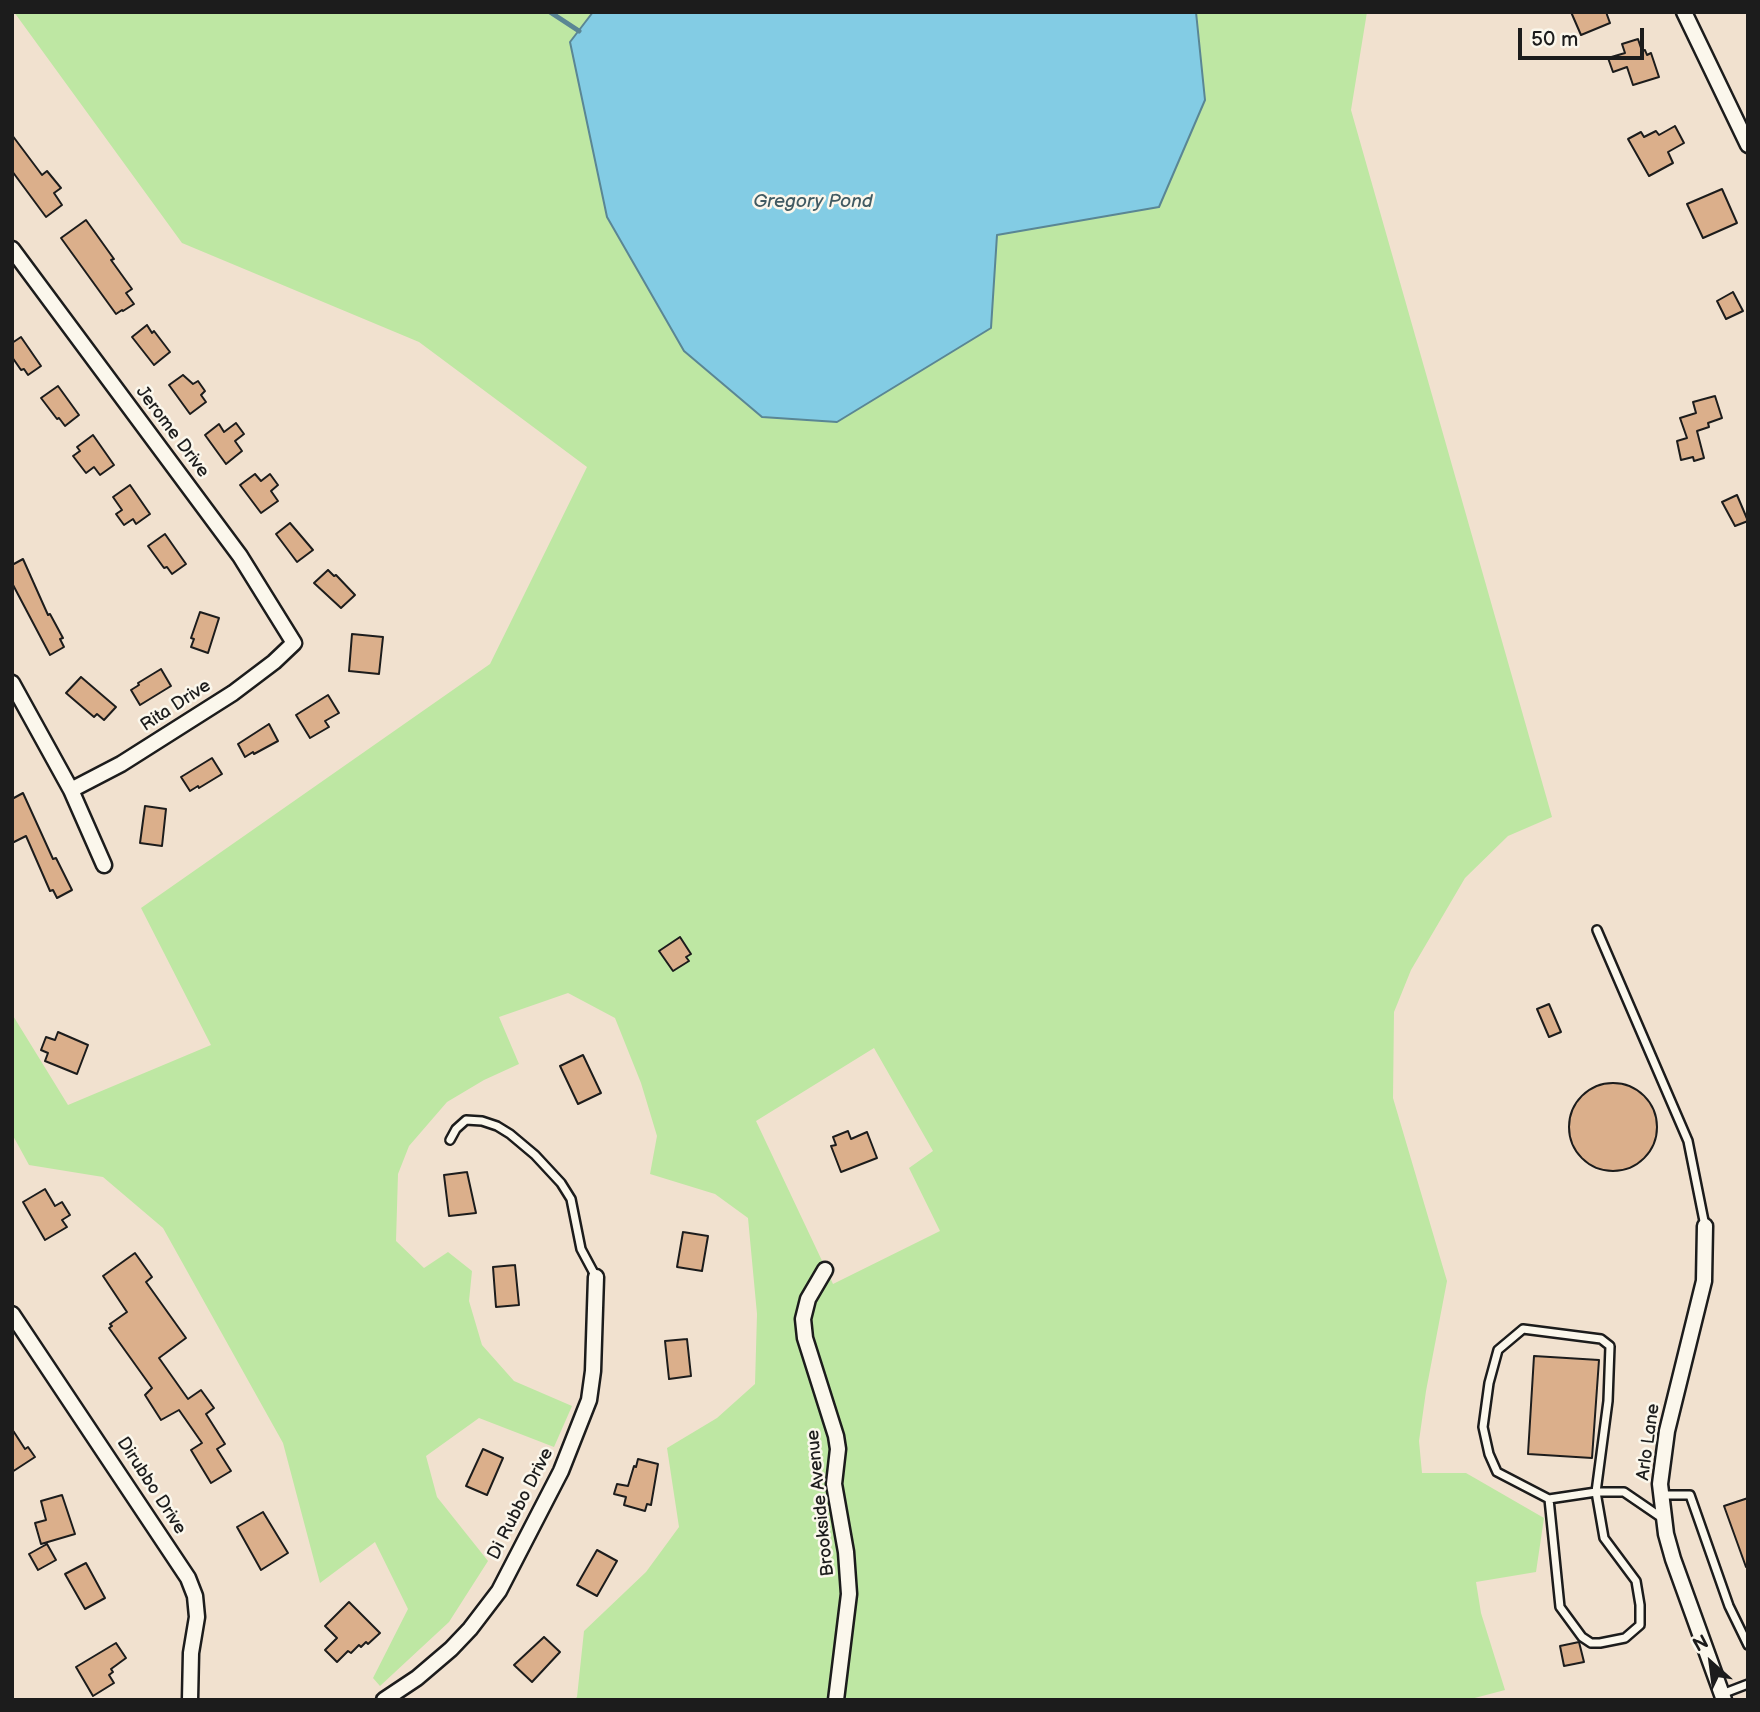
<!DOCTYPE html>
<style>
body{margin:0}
#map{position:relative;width:1760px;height:1712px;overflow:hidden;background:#f1e1cf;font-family:"Balsamiq Sans",sans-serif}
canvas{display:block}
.frame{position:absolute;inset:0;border:14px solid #1c1c1c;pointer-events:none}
.north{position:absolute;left:1676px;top:1628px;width:70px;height:70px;-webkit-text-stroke:5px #fbf7ec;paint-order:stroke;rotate:332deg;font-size:19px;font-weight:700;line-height:28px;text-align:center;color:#1c1c1c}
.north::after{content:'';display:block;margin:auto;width:24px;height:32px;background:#1c1c1c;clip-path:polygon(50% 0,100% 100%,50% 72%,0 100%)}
.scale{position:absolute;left:1518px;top:28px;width:126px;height:32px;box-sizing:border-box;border:4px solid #1c1c1c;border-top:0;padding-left:9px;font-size:21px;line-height:24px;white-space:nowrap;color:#1c1c1c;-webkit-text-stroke:5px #fbf7ec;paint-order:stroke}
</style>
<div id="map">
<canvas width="1760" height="1712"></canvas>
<div class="frame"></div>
<div class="north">N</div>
<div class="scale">50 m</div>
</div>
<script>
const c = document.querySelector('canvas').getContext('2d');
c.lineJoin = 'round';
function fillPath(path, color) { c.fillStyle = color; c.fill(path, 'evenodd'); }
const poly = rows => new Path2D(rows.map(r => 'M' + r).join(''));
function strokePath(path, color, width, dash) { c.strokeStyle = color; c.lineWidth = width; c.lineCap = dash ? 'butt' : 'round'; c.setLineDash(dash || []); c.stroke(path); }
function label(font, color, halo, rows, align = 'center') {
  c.font = font + ' "Balsamiq Sans",sans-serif'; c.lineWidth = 5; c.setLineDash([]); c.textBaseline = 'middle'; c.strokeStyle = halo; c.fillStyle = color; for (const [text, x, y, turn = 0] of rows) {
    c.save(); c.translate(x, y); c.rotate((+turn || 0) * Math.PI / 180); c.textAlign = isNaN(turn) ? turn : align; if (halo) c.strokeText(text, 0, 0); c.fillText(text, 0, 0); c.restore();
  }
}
const green = poly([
 [14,12,593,12,570,42,607,217,684,351,762,417,990,328,996,235,1159,207,1205,100,1196,12,1367,12,1351,110,1552,817,1508,836,1465,878,1411,970,1394,1012,1393,1098,1447,1281,1426,1391,1419,1441,1422,1473,1466,1473,1544,1518,1536,1572,1476,1582,1481,1613,1505,1690,1467,1700,574,1700,577,1697,584,1631,646,1572,679,1527,667,1448,717,1418,755,1384,757,1314,748,1218,715,1194,650,1174,657,1136,641,1083,615,1018,568,993,499,1017,519,1064,484,1080,447,1102,409,1146,398,1174,396,1241,424,1268,448,1252,472,1271,469,1301,482,1345,514,1381,572,1406,554,1447,479,1418,426,1456,437,1497,488,1561,449,1622,380,1686,373,1678,408,1609,375,1542,320,1583,283,1443,163,1228,103,1177,29,1165,12,1134,12,1014,68,1105,211,1045,141,908,490,664,587,467,419,342,182,243],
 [874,1048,933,1151,909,1168,940,1231,833,1284,756,1121]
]);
const water = poly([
 [593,12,1196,12,1205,100,1159,207,997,235,991,328,837,422,762,417,684,351,607,217,570,42,593,12]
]);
const stream = poly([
 [550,12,579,31]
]);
const building = poly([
 [1571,12,1606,12,1610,23,1581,35,1571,12],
 [1638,39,1642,51,1645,50,1647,55,1651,53,1659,77,1633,85,1627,67,1613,72,1608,58,1625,53,1622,44,1638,39],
 [1675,126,1684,143,1668,152,1673,163,1649,176,1628,139,1641,132,1644,137,1656,131,1659,135,1675,126],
 [12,135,42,175,47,171,61,188,54,193,62,205,46,217,12,171,12,135],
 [1722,189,1737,223,1703,238,1687,204,1722,189],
 [86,220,114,259,111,260,132,289,126,293,134,304,123,311,122,310,116,314,61,238,86,220],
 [1733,292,1743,311,1726,319,1717,301,1733,292],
 [147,325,152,333,154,331,170,352,154,365,132,337,147,325],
 [21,337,41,366,28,375,24,369,21,370,12,357,12,343,21,337],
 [183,375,193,384,198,381,205,391,201,395,206,402,190,414,169,385,183,375],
 [58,386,79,415,65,426,59,418,57,419,41,398,58,386],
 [1715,396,1722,418,1708,423,1709,427,1697,431,1704,458,1694,461,1693,457,1681,460,1677,441,1687,438,1680,418,1696,413,1693,402,1715,396],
 [236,423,244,434,235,441,242,451,226,464,205,435,219,424,224,432,236,423],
 [93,435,114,465,100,475,94,467,86,473,73,456,80,451,77,447,93,435],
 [255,474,261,481,270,474,278,485,271,491,278,501,261,513,240,485,255,474],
 [130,485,150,514,136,524,133,519,124,525,116,514,122,510,113,497,130,485],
 [1737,495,1748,521,1735,526,1722,502,1737,495],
 [290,523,313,550,297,562,276,534,290,523],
 [165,534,186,564,172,574,167,567,164,568,148,546,165,534],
 [23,559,48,615,50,614,63,638,60,639,64,647,50,655,12,583,12,565,23,559],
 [328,570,334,576,336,575,355,595,341,608,314,583,328,570],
 [200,612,219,618,208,653,191,647,194,639,191,638,200,612],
 [352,634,383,637,379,674,349,671,352,634],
 [161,669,171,686,140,705,131,690,139,685,138,683,161,669],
 [81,677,116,707,104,720,97,714,94,717,66,693,81,677],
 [328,695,339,713,325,721,329,727,310,738,296,715,328,695],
 [269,724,278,741,254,754,253,752,245,757,238,744,269,724],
 [212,758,222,774,199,788,198,786,190,791,181,777,212,758],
 [23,793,53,859,56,858,72,890,57,898,53,890,50,891,26,836,12,843,12,799,23,793],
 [145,806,166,809,162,846,140,843,145,806],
 [680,937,691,954,686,957,689,961,673,971,659,951,680,937],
 [1549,1004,1561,1032,1549,1037,1537,1009,1549,1004],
 [58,1032,88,1045,77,1074,45,1061,48,1053,41,1050,46,1037,55,1040,58,1032],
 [583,1055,601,1093,578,1104,560,1066,583,1055],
 '1569 1127a44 44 0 1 1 88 0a44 44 0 1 1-88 0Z',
 [848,1131,851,1139,867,1132,877,1158,841,1172,831,1146,836,1145,833,1137,848,1131],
 [467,1172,476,1213,449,1216,444,1175,467,1172],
 [45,1189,55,1206,62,1202,70,1215,62,1220,67,1227,45,1240,23,1202,45,1189],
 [683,1232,708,1236,702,1271,677,1267,683,1232],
 [135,1253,152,1277,146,1282,186,1338,159,1358,188,1399,201,1390,214,1408,206,1414,225,1444,217,1449,231,1471,211,1483,191,1450,202,1443,179,1410,161,1420,145,1395,152,1388,109,1328,112,1326,110,1324,127,1312,103,1276,135,1253],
 [515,1265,519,1305,496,1307,493,1267,515,1265],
 [687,1339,691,1376,669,1379,665,1341,687,1339],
 [1534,1356,1599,1360,1592,1458,1528,1454,1534,1356],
 [12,1429,25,1449,28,1447,35,1457,12,1472,12,1429],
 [483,1449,503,1458,487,1495,466,1486,483,1449],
 [638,1459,658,1464,651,1505,647,1504,645,1511,624,1505,626,1497,614,1494,617,1484,628,1486,634,1466,636,1467,638,1459],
 [62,1495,75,1534,41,1544,35,1523,46,1520,41,1501,62,1495],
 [1748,1498,1748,1567,1746,1567,1724,1506,1748,1498],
 [263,1512,288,1553,261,1570,237,1527,263,1512],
 [47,1544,56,1560,38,1570,29,1554,47,1544],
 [597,1550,617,1561,597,1596,577,1585,597,1550],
 [86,1563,105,1598,85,1609,65,1574,86,1563],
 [349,1602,380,1633,368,1644,366,1642,361,1647,359,1645,351,1653,348,1651,337,1662,325,1650,337,1638,325,1626,349,1602],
 [544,1637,560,1652,532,1682,514,1665,544,1637],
 [1579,1642,1584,1662,1564,1666,1560,1646,1579,1642],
 [116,1643,126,1658,111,1669,113,1672,109,1675,114,1683,93,1696,76,1667,116,1643]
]);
const lane = poly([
 [1597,930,1688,1141,1705,1226],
 [450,1140,456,1129,466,1120,482,1121,497,1126,510,1134,535,1155,561,1183,571,1199,581,1249,596,1277],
 [1662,1495,1690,1495,1729,1606,1748,1645],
 [1549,1499,1560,1607,1582,1637,1591,1643,1600,1643,1625,1638,1640,1625,1640,1605,1636,1581,1604,1538,1596,1492,1549,1499,1497,1472,1489,1454,1483,1427,1489,1383,1498,1350,1523,1329,1601,1339,1610,1346,1608,1401,1596,1492,1624,1492,1662,1518],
 [1722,1694,1748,1684]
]);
const street = poly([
 [1684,12,1748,145],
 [12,249,240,556,294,643,274,662,233,693,121,764,71,790],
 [12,683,71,790,104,865],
 [1705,1226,1704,1281,1667,1431,1660,1484,1666,1534,1673,1559,1724,1700],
 [825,1270,808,1299,803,1319,805,1338,836,1436,838,1449,834,1484,846,1552,849,1594,836,1700],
 [12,1314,188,1578,195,1596,197,1617,191,1653,190,1700],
 [384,1700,417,1678,451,1649,470,1629,499,1591,561,1471,589,1400,593,1371,596,1277]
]);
const streetNames = [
 ["Jerome Drive",172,432,53],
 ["Rita Drive",176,706,-33],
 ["Arlo Lane",1649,1442,-82],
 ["Dirubbo Drive",151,1486,57],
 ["Brookside Avenue",821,1503,-96],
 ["Di Rubbo Drive",521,1504,-63]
];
const waterNames = [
 ["Gregory Pond",813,202]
];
fillPath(green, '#bee7a3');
fillPath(water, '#83cce4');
strokePath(water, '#5a8694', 2);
strokePath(stream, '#5a8694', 5);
fillPath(building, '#dbaf8b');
strokePath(building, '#1c1c1c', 2);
strokePath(lane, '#1c1c1c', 12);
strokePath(street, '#1c1c1c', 19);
strokePath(lane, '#fbf7ec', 7);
strokePath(street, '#fbf7ec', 14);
label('18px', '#1c1c1c', '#fbf7ec', streetNames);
label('italic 19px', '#405a62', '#fbf7ec', waterNames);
</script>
